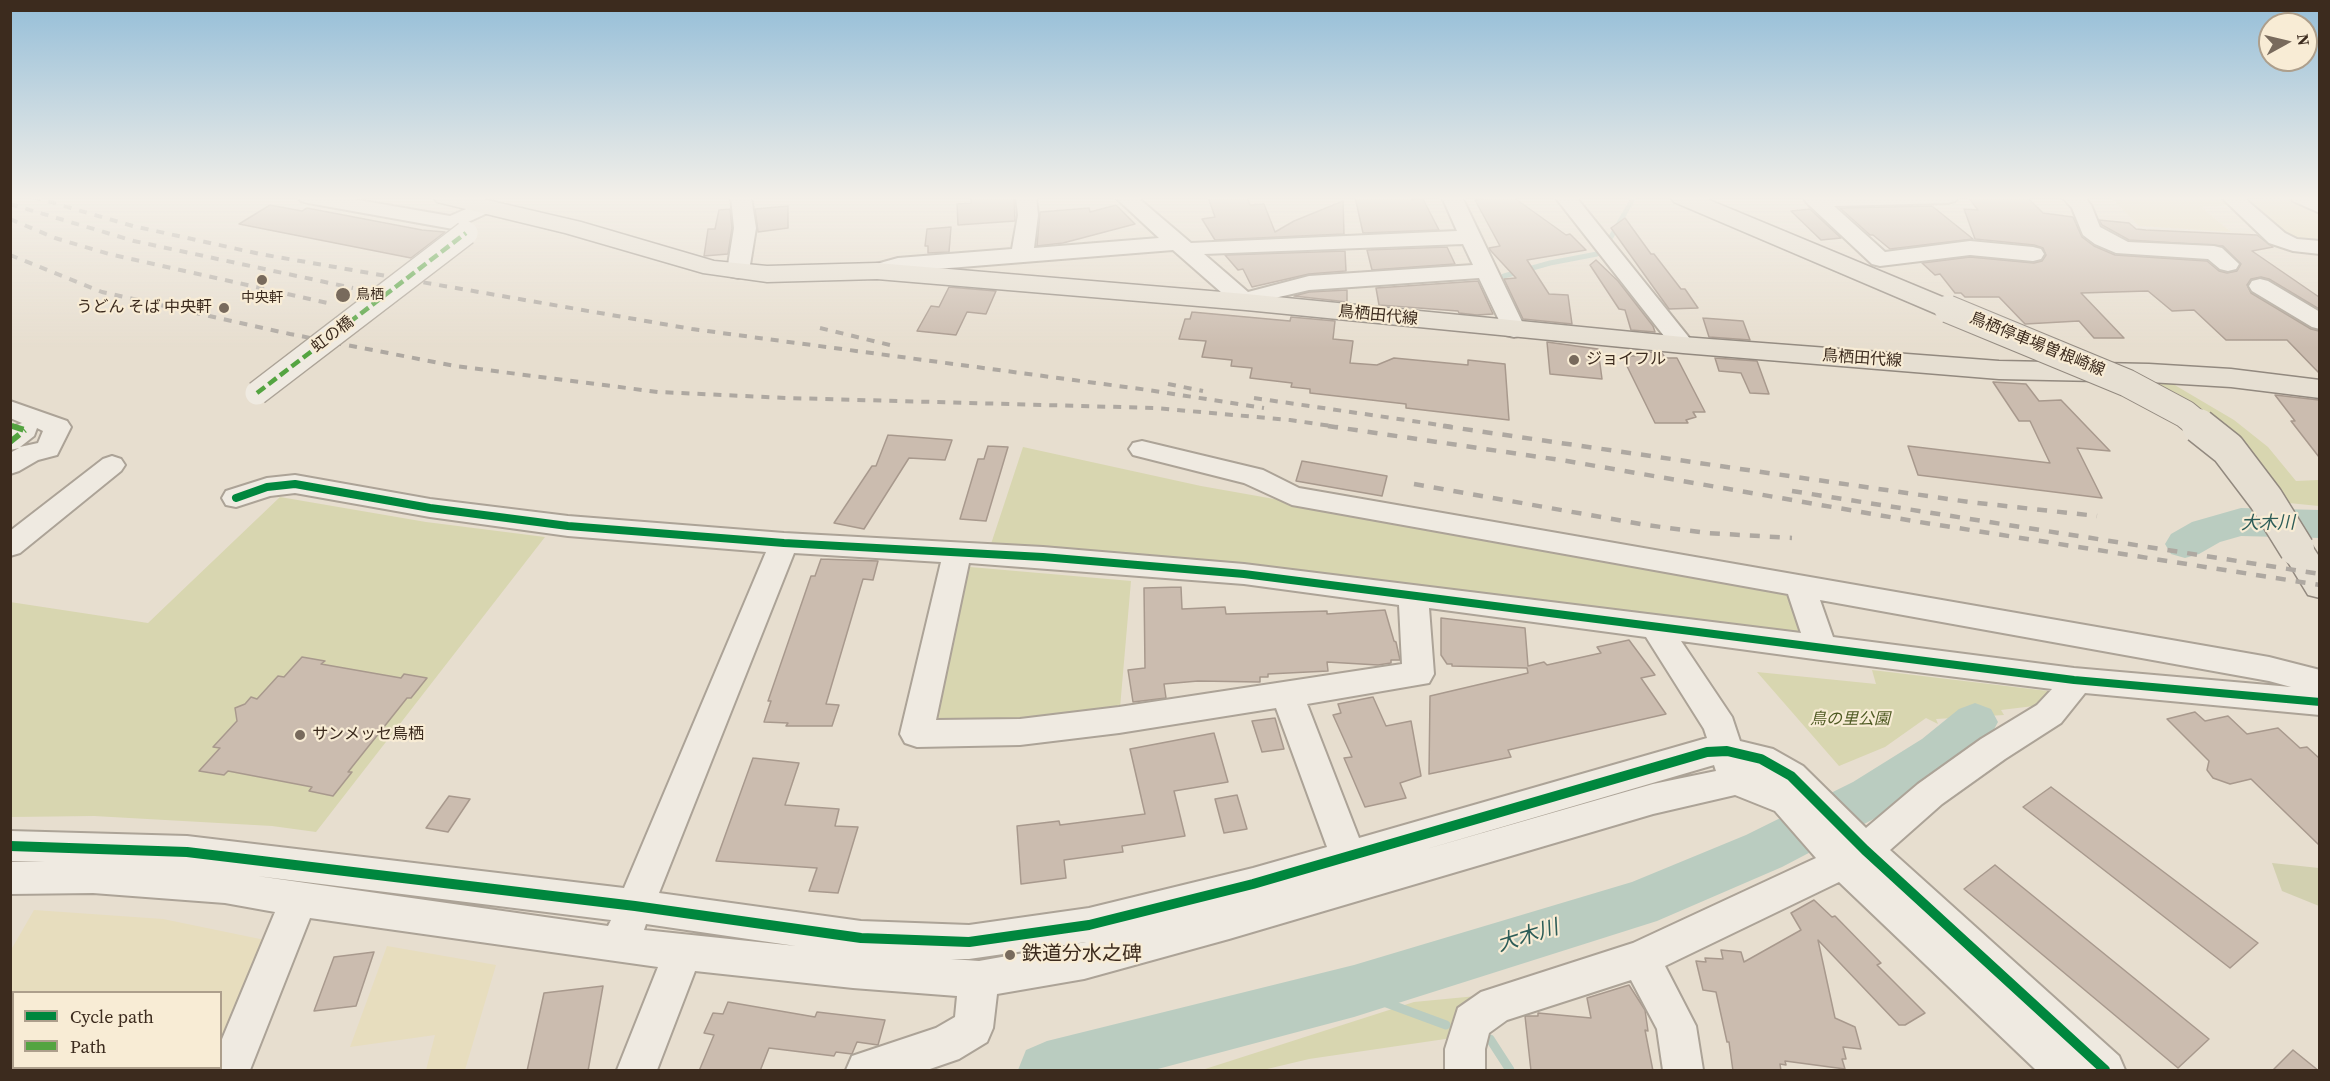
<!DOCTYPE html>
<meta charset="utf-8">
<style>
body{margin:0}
#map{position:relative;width:2330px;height:1081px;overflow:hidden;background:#e7decf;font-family:"Source Serif 4",serif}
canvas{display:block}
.frame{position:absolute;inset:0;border:12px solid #3c2b1e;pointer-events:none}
.legend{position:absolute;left:12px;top:991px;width:210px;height:78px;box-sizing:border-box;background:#f8ecd5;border:2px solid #ad9f8c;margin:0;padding:8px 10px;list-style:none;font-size:18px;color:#3c2b1e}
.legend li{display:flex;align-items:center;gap:12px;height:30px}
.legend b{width:30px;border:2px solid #ad9f8c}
.north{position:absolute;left:2258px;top:12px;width:60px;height:60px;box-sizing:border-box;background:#f8ecd5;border:2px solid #ad9f8c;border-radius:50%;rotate:82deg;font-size:16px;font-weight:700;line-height:24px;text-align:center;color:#3c2b1e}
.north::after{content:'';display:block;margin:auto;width:21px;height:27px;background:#786a5c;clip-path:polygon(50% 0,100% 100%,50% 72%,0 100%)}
</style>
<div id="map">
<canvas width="2330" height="1081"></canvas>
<div class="frame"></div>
<ul class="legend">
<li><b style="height:8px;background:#00873e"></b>Cycle path</li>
<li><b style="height:8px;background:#54a441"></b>Path</li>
</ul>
<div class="north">N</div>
</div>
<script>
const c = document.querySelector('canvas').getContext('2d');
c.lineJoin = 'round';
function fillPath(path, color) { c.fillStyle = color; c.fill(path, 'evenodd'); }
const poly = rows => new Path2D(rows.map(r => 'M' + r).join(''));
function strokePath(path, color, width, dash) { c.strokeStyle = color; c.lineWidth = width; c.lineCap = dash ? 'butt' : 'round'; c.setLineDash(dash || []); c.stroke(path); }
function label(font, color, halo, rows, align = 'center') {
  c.font = font + ' "Source Serif 4","Noto Sans JP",serif'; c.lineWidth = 4.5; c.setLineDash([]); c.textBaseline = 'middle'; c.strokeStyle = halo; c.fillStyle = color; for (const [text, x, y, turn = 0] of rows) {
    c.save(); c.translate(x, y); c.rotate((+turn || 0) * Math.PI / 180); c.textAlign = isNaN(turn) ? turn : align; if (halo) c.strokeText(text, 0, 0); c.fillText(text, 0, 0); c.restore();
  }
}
const farmland = poly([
 [2110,197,2224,197,2236,205,2201,207,2231,232,2139,226],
 [2297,198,2319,213,2319,244,2282,236,2246,199],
 [34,910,163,919,265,940,221,1047,220,992,14,992,14,1068,212,1068,211,1070,11,1070,11,950],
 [387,946,496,965,465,1070,426,1070,435,1035,350,1047]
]);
const green = poly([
 [2151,383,2173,384,2234,420,2268,447,2296,481,2319,480,2319,506,2289,503,2250,451],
 [1023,447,1201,486,1787,590,1802,636,991,544],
 [280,497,426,522,545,537,316,832,272,826,94,816,11,817,10,602,148,623],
 [970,567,1131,581,1120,708,1019,720,940,722,933,714,965,572],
 [1872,670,2048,691,2042,705,2001,710,2004,715,1936,719,1938,724,1926,718,1885,747,1839,766,1757,672,1876,684],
 [1487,995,1452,1038,1309,1059,1263,1070,1202,1070,1414,1002]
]);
const cemetery = poly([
 [2272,863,2319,868,2319,906,2282,891]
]);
const streamFar1 = poly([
 [1611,237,1634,197],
 [1504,276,1550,263,1597,254]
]);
const stream = poly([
 [1354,991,1446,1025],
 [1490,1039,1510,1070]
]);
const river = poly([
 [2241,508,2320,510,2320,538,2241,536,2220,542,2199,554,2185,558,2171,554,2165,544,2171,534,2192,522,2241,508],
 [1975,703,1991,709,1998,722,1991,735,1956,767,1887,812,1782,867,1657,921,1354,1017,1154,1070,1018,1070,1026,1050,1047,1041,1354,965,1632,882,1746,835,1853,782,1922,739,1959,709,1975,703]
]);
const building = poly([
 [971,197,1014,197,1015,221,958,225,957,204,971,203,971,197],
 [1208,197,1247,197,1250,205,1264,204,1275,232,1294,221,1343,201,1344,234,1215,240,1202,219,1215,217,1208,197],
 [1355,197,1411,197,1412,200,1423,199,1439,230,1363,233,1355,197],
 [1502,197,1513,197,1566,235,1570,234,1586,250,1527,260,1549,294,1568,295,1572,324,1523,319,1504,279,1516,278,1491,251,1489,248,1500,246,1475,200,1502,197],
 [1968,197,2027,197,2043,213,2073,217,2082,237,2094,246,2115,255,2207,261,2219,271,2227,273,2237,271,2241,264,2223,246,2129,240,2102,225,2099,220,2129,223,2136,229,2146,230,2257,235,2273,247,2252,251,2319,297,2319,309,2269,279,2261,277,2251,279,2247,285,2251,293,2311,329,2319,331,2319,373,2287,340,2226,340,2194,310,2172,311,2148,291,2081,293,2124,338,2094,338,2079,321,2025,324,1999,297,1965,297,1961,293,1955,293,1940,274,1935,275,1922,263,1970,257,2034,263,2042,261,2046,255,2043,248,2034,245,1975,239,1964,209,1978,210,1968,197],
 [270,205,302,211,307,208,422,230,445,232,411,258,239,224,270,205],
 [1116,205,1135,224,1063,243,1037,246,1040,212,1089,208,1090,212,1116,205],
 [788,206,788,228,758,232,755,209,788,206],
 [1932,206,1973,239,1890,249,1873,235,1870,235,1840,208,1932,206],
 [730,209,732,228,728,254,704,256,708,229,715,229,719,210,730,209],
 [1810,209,1841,238,1821,240,1791,211,1810,209],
 [1625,218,1651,254,1654,254,1681,289,1685,289,1698,308,1669,309,1611,228,1625,218],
 [951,227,949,252,928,253,928,246,925,246,927,229,951,227],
 [1447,247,1455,264,1372,270,1367,250,1447,247],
 [1345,251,1346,271,1309,274,1252,287,1243,269,1238,270,1225,255,1345,251],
 [1596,260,1618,281,1653,326,1655,332,1631,330,1625,310,1619,309,1590,265,1596,260],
 [1478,281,1493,314,1477,315,1459,313,1458,311,1379,305,1376,288,1478,281],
 [949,287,996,291,986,314,967,312,956,335,917,331,931,306,939,307,949,287],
 [1347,290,1347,302,1294,296,1309,292,1347,290],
 [1192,312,1290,321,1291,317,1335,321,1333,339,1353,341,1350,363,1377,365,1394,358,1468,365,1468,360,1505,364,1509,420,1406,408,1406,404,1310,393,1310,389,1291,387,1292,383,1250,378,1252,368,1231,366,1232,360,1202,357,1206,341,1179,339,1185,319,1190,319,1192,312],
 [1703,318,1743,321,1750,340,1709,337,1703,318],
 [1547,342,1598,349,1602,379,1550,374,1547,342],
 [1636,351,1662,353,1665,358,1677,358,1705,412,1693,412,1696,417,1686,420,1688,423,1655,423,1622,356,1638,356,1636,351],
 [1715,358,1757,361,1769,394,1750,393,1741,373,1719,371,1715,358],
 [1993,382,2026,384,2039,401,2061,400,2110,451,2077,448,2102,498,1918,475,1908,446,2050,463,2030,421,2019,421,1993,382],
 [2275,395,2319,400,2319,457,2291,421,2295,421,2275,395],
 [888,435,952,440,945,460,909,458,864,529,834,523,872,466,876,466,888,435],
 [988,446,1008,447,986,521,960,519,978,459,984,459,988,446],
 [1302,461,1387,476,1382,496,1296,481,1302,461],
 [821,559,878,561,873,580,863,579,826,704,839,705,832,726,786,726,788,723,764,722,771,701,768,701,811,576,815,576,821,559],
 [1181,587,1182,609,1225,607,1226,614,1327,611,1327,614,1385,610,1394,641,1396,642,1400,660,1391,660,1391,663,1378,665,1327,662,1328,671,1268,674,1268,677,1260,677,1260,682,1198,681,1164,684,1166,698,1133,702,1128,670,1145,668,1144,588,1181,587],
 [1441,618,1525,628,1528,666,1544,662,1547,665,1601,653,1597,647,1629,640,1655,675,1641,678,1666,714,1508,750,1511,757,1429,774,1430,696,1528,673,1527,668,1452,666,1452,664,1447,664,1441,655,1441,618],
 [302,657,325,661,321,664,401,678,404,674,427,678,411,698,407,698,348,772,352,772,333,796,309,791,312,787,228,771,224,775,199,771,220,748,213,747,237,721,235,708,245,704,251,697,257,699,278,676,284,677,302,657],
 [1373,697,1386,726,1411,721,1421,776,1400,783,1406,798,1365,807,1344,758,1352,757,1333,715,1341,713,1338,704,1373,697],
 [2195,712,2205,721,2228,716,2247,734,2278,728,2300,748,2307,747,2319,758,2319,845,2251,779,2230,784,2213,778,2207,770,2209,761,2167,719,2195,712],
 [1275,718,1284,749,1262,752,1252,721,1275,718],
 [1214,733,1228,782,1174,791,1185,836,1122,846,1123,852,1064,860,1066,878,1021,884,1017,826,1059,821,1060,825,1145,814,1130,749,1214,733],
 [753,758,799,763,785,805,839,809,835,826,858,827,838,893,809,891,817,868,716,861,753,758],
 [2051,787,2258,943,2230,968,2023,807,2051,787],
 [1237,795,1247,829,1224,833,1215,799,1237,795],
 [449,796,470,799,448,832,426,828,449,796],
 [1995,865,2209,1039,2178,1068,1964,889,1995,865],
 [1814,900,1832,917,1835,916,1881,963,1877,965,1925,1013,1905,1025,1899,1025,1818,940,1835,1018,1855,1027,1861,1049,1843,1047,1846,1059,1842,1059,1845,1069,1785,1061,1786,1065,1780,1064,1781,1071,1733,1071,1729,1042,1727,1042,1716,992,1703,990,1696,961,1706,962,1705,958,1723,959,1721,950,1741,952,1744,962,1801,930,1791,913,1814,900],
 [374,952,356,1006,314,1011,334,957,374,952],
 [1629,985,1645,1010,1648,1031,1645,1030,1653,1071,1531,1071,1525,1016,1538,1016,1538,1013,1591,1018,1587,998,1629,985],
 [603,986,588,1071,527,1071,544,993,603,986],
 [728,1002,815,1017,817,1012,885,1020,878,1045,857,1042,852,1054,836,1052,834,1056,769,1048,760,1071,699,1071,714,1035,704,1033,713,1013,723,1014,728,1002],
 [2293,1050,2319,1071,2272,1071,2293,1050]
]);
const minor = poly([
 [298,197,341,197,450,216,487,200,494,202,497,206,494,210,453,229,308,203,301,201,298,197],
 [731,197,751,197,756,228,749,271,746,276,738,278,730,276,727,271,734,228,731,197],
 [1016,197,1036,197,1038,215,1034,248,1159,238,1115,197,1137,197,1191,243,1457,231,1442,197,1462,197,1526,330,1522,335,1514,337,1506,335,1479,278,1309,290,1266,300,1246,309,1238,307,1173,250,899,272,877,278,869,276,866,271,869,266,898,258,1012,249,1018,215,1016,197],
 [1463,244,1473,265,1309,276,1248,292,1204,254,1463,244],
 [1555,197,1576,197,1691,340,1695,345,1691,350,1683,352,1675,350,1555,197],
 [1807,197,1958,197,1955,201,1948,203,1834,206,1885,252,1970,241,2033,247,2041,249,2044,254,2041,259,2033,261,1970,255,1880,266,1872,264,1808,204,1805,200,1807,197],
 [2062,197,2084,197,2091,205,2100,227,2128,242,2214,246,2222,248,2239,264,2236,269,2228,271,2220,269,2208,259,2116,253,2095,244,2083,235,2072,208,2062,197],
 [2221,197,2243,197,2285,233,2297,239,2320,241,2320,254,2293,251,2269,243,2221,197],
 [2290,197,2320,199,2320,213,2293,201,2290,197],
 [2260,279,2268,281,2320,312,2320,329,2312,327,2252,291,2249,286,2252,281,2260,279],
 [10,401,67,421,71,427,57,455,38,460,19,471,10,474,10,453,19,448,10,450,10,428,22,423,10,418,10,401],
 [37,428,43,431,38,443,20,447,34,436,37,428],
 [1142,441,1263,470,1299,488,2269,657,2320,670,2320,715,2085,693,2061,723,2005,759,1942,804,1890,850,2119,1056,2125,1070,2036,1070,1839,882,1665,966,1696,1026,1703,1070,1663,1070,1657,1029,1631,980,1507,1020,1489,1033,1485,1049,1485,1070,1445,1070,1445,1049,1458,1008,1481,992,1633,943,1816,858,1775,811,1735,795,1653,814,1229,939,1084,979,997,994,993,1028,987,1042,959,1059,927,1070,846,1070,852,1056,936,1028,955,1017,957,996,853,988,695,971,657,1070,617,1070,658,967,310,918,250,1070,210,1070,211,1068,220,1068,220,1044,275,912,225,903,93,893,10,894,10,862,45,861,10,861,10,831,187,836,624,888,766,552,568,536,430,517,295,493,270,496,236,507,226,505,222,498,226,491,267,478,295,475,430,499,568,516,784,533,1043,547,1244,564,1801,633,1788,594,1292,505,1244,483,1133,455,1129,449,1133,443,1142,441],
 [794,553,941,562,900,734,905,743,917,747,1020,745,1119,733,1276,708,1327,847,1253,868,1089,908,969,925,861,921,659,893,794,553],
 [969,563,1244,584,1399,605,1402,664,1119,707,1020,719,936,720,969,563],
 [1820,600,2269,681,2291,687,2074,668,1833,637,1820,600],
 [1429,608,1646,637,1704,729,1707,738,1359,838,1307,704,1429,683,1434,674,1429,608],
 [1681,641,1821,660,2052,689,2037,705,1981,739,1918,784,1866,828,1803,766,1773,749,1740,741,1732,717,1681,641],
 [1714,765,1716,771,1653,784,1423,850,1714,765],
 [257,876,611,920,608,926,257,876],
 [646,924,796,946,644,930,646,924],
 [1086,942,979,961,951,959,969,959,1086,942],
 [112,456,121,459,125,465,121,471,20,553,10,556,10,531,103,459,112,456]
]);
const major = poly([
 [433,197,474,197,581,222,714,261,767,266,877,263,1246,294,1683,337,1999,361,2149,364,2231,369,2320,380,2320,398,2231,387,2149,382,1999,379,1683,353,1246,310,877,279,767,282,703,273,565,233,437,202,433,197],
 [1670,197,1702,197,1957,303,1961,309,1957,315,1948,317,1939,315,1674,202,1670,197],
 [2297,537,2309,541,2320,558,2320,598,2308,595,2280,549,2285,541,2297,537]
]);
const railFar1 = poly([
 [33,197,133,226,260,254,692,329,1148,390,1264,408],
 [10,204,134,241,353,288],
 [10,219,55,238,109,254,332,304],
 [10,255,102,292,290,334,455,366,658,392,787,398,1155,408,1290,420,1338,427],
 [820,328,890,345],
 [1168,384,1203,391],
 [1254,398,1454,427]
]);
const rail = poly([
 [1328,426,1567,461,1913,521,2320,585],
 [1443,426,1969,502,2097,516],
 [1414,484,1646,525,1707,533,1792,538],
 [1792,491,2320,574]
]);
const minorBridge = poly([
 [257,393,466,233]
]);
const majorBridgeFar1 = poly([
 [1948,309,2127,383,2185,414,2201,427]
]);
const majorBridge = poly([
 [2199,426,2228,449,2266,499,2297,549]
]);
const quietFar1 = poly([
 [257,393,466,233],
 [10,425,16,427]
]);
const quiet = poly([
 [12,426,25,430],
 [10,442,25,430]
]);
const cyclewayFar1 = poly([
 [236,498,267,487,295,484,430,508,568,526,784,543,1043,557,1244,574,2074,680,2320,702]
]);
const cycleway = poly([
 [10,846,187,852,635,906,861,938,969,942,1089,925,1253,884,1707,752,1727,751,1761,759,1791,776,1865,850,2105,1070]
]);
const markers = [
 [262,280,6,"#786a5c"],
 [343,295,8,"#786a5c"],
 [224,308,6,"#786a5c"],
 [1574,360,6,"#786a5c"],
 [300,735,6,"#786a5c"],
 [1010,955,6,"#786a5c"]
];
const farPoinames = [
 ["鳥栖",356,295],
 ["中央軒",262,298,"center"]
];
const poiNames = [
 ["うどん そば 中央軒",212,308,"right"],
 ["ジョイフル",1586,360],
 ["サンメッセ鳥栖",312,735]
];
const streetNames = [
 ["鳥栖田代線",1378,316,6],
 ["虹の橋",333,335,-37],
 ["鳥栖停車場曽根崎線",2037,345,22],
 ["鳥栖田代線",1862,359,4]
];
const parkNames = [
 ["鳥の里公園",1850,720]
];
const waterNames = [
 ["大木川",2268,524,-1]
];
const nearPoinames = [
 ["鉄道分水之碑",1022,955]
];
const nearWaternames = [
 ["大木川",1528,937,-17]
];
fillPath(farmland, '#e7ddbe');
fillPath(green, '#d8d6b0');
fillPath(cemetery, '#d2d0b0');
strokePath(streamFar1, '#baccc0', 5);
strokePath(stream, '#baccc0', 9);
fillPath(river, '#baccc0');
fillPath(building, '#cbbcaf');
strokePath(building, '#a8998d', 1.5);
strokePath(minor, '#aca397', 4);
strokePath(major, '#92897f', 3);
fillPath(minor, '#efeae1');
fillPath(major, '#e6dfd2');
strokePath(railFar1, '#aea8a1', 4, [8, 8]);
strokePath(rail, '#aea8a1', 4.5, [10, 10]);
strokePath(minorBridge, '#aca397', 26, []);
strokePath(majorBridgeFar1, '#92897f', 29, []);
strokePath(majorBridge, '#92897f', 37, []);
strokePath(minorBridge, '#efeae1', 23);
strokePath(majorBridgeFar1, '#e6dfd2', 27);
strokePath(majorBridge, '#e6dfd2', 34);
strokePath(quietFar1, '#54a441', 4.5, [10, 4.5]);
strokePath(quiet, '#54a441', 6, [12, 6]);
strokePath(cyclewayFar1, '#00873e', 8);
strokePath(cycleway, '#00873e', 10);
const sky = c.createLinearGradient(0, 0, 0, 348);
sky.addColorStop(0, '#95bed8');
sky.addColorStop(0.57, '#f4f0e9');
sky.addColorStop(1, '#f4f0e900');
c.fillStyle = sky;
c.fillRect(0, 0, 2330, 348);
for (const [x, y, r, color] of markers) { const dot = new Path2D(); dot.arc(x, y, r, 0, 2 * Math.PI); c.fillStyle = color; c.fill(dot); strokePath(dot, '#f8ecd5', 2); }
label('14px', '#3c2b1e', '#f8ecd5', farPoinames, 'left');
label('16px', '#3c2b1e', '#f8ecd5', poiNames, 'left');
label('16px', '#3c2b1e', '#f8ecd5', streetNames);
label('italic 16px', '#4f5a23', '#f8ecd5', parkNames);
label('italic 18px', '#2d5d58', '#f8ecd5', waterNames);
label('20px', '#3c2b1e', '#f8ecd5', nearPoinames, 'left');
label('italic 21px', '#2d5d58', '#f8ecd5', nearWaternames);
</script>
